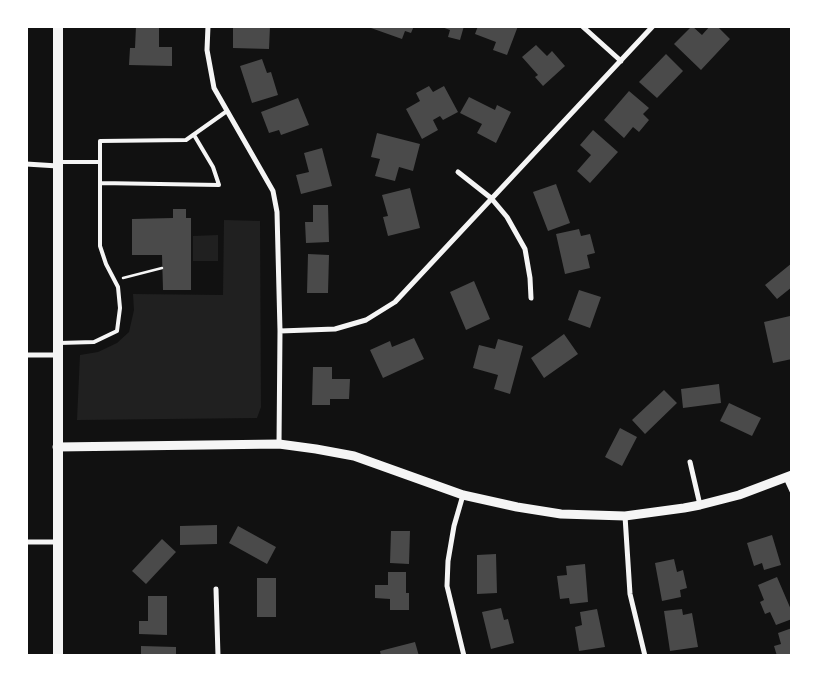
<!DOCTYPE html>
<style>
body{margin:0}
#map{position:relative;width:818px;height:682px;overflow:hidden;background:#111;font-family:Karla,sans-serif}
canvas{display:block}
.frame{position:absolute;inset:0;border:28px solid #fff;pointer-events:none}
</style>
<div id="map">
<canvas width="818" height="682"></canvas>
<div class="frame"></div>
</div>
<script>
const c = document.querySelector('canvas').getContext('2d');
c.lineJoin = 'round';
function fillPath(path, color) { c.fillStyle = color; c.fill(path, 'evenodd'); }
const poly = rows => new Path2D(rows.map(r => 'M' + r).join(''));
function strokePath(path, color, width, dash) { c.strokeStyle = color; c.lineWidth = width; c.lineCap = dash ? 'butt' : 'round'; c.setLineDash(dash || []); c.stroke(path); }
const green = poly([
 [224,220,260,221,261,407,257,418,77,420,80,355,98,352,117,343,129,332,134,310,133,294,223,295],
 [218,235,218,261,193,261,193,236]
]);
const building = poly([
 [136,26,159,26,159,47,172,47,172,66,129,65,130,48,135,48],
 [233,26,270,26,269,49,233,48],
 [371,26,414,26,411,33,405,31,402,39,371,28],
 [439,26,464,26,460,40,448,37,450,30],
 [478,26,518,26,507,55,493,50,496,42,475,34],
 [692,26,702,35,710,26,717,26,730,39,701,70,674,44],
 [536,45,547,56,552,51,565,66,543,86,535,77,538,75,522,57],
 [666,54,683,71,657,98,639,82],
 [262,59,267,73,271,72,278,95,252,103,240,66],
 [429,86,433,92,444,86,458,112,443,120,440,116,433,120,438,130,422,139,406,109,420,101,416,93],
 [629,91,649,108,643,114,649,120,639,132,633,127,624,138,604,120],
 [469,97,495,110,497,105,511,112,496,143,477,133,482,124,460,113],
 [298,98,309,125,281,135,279,130,269,133,261,112],
 [593,130,618,152,590,183,577,171,591,155,580,145],
 [377,133,420,144,413,171,399,167,395,181,375,176,380,159,371,157],
 [322,148,332,186,301,194,296,175,309,172,304,153],
 [556,184,570,223,548,231,533,192],
 [410,188,420,228,388,236,383,217,388,216,382,195],
 [313,205,328,205,329,242,306,243,305,222,313,222],
 [173,209,186,209,186,218,191,218,191,290,163,290,162,255,132,255,132,219,173,218],
 [579,229,581,236,590,234,595,253,587,255,590,268,565,274,556,234],
 [308,254,329,255,328,293,307,293],
 [792,263,792,287,777,299,765,285],
 [474,281,490,319,466,330,450,292],
 [579,290,601,297,590,328,568,320],
 [790,316,792,326,792,359,773,363,764,322],
 [564,334,578,354,544,378,531,358],
 [414,338,424,359,383,378,370,350,390,341,392,347],
 [498,339,523,346,510,394,494,389,498,375,473,368,479,345,495,349],
 [313,367,332,367,332,379,350,379,349,399,330,399,330,405,312,405],
 [719,384,721,403,683,408,681,389],
 [664,390,677,403,645,434,632,420],
 [729,403,761,418,752,436,720,421],
 [620,428,637,437,622,466,605,457],
 [217,525,217,544,180,545,180,526],
 [238,526,276,547,267,564,229,543],
 [391,531,410,531,409,564,390,563],
 [772,535,781,565,764,570,762,563,754,566,747,543],
 [162,539,176,552,146,584,132,571],
 [496,554,497,593,477,594,477,555],
 [674,559,677,572,683,570,687,588,680,590,681,597,662,601,655,563],
 [585,564,588,602,570,604,569,598,560,599,557,576,567,575,566,566],
 [388,572,406,572,406,593,409,593,409,610,390,610,390,599,375,598,375,585,388,585],
 [777,577,792,612,792,619,776,625,770,612,765,614,760,602,764,600,758,585],
 [257,578,276,578,276,617,257,617],
 [148,596,167,596,167,635,139,634,139,621,148,621],
 [501,608,504,620,508,619,514,643,491,649,482,612],
 [597,609,605,647,579,651,575,627,582,625,580,612],
 [682,609,683,615,692,613,698,647,670,651,664,611],
 [792,628,792,656,777,656,774,646,781,644,778,633],
 [415,642,419,656,381,656,380,651],
 [141,646,176,647,176,656,141,656]
]);
const path = poly([
 [123,278,162,268]
]);
const service = poly([
 [60,162,100,162,100,141,186,140,227,111],
 [100,162,100,183,219,185,213,167,194,135],
 [59,343,94,342,117,331,120,308,118,287,106,264,100,246,100,183]
]);
const minor = poly([
 [208,26,207,50,214,88,273,191,277,212,280,331,279,444],
 [582,26,621,61],
 [26,164,58,166],
 [458,172,491,198,507,217,525,249,530,278,531,298],
 [280,331,335,329,366,320,395,302,653,26],
 [26,355,58,355],
 [690,462,700,505],
 [786,478,792,491],
 [463,495,454,526,448,561,447,586,464,656],
 [625,516,630,594,645,656],
 [26,542,58,542],
 [216,589,218,656]
]);
const tertiary = poly([
 [57,447,279,444,316,449,354,456,463,495,517,507,561,514,625,516,684,508,700,505,739,495,792,475]
]);
const secondary = poly([
 [58,26,58,656]
]);
fillPath(green, '#202020');
fillPath(building, '#4a4a4a');
strokePath(path, '#f5f5f5', 2.5);
strokePath(service, '#f5f5f5', 4);
strokePath(minor, '#f5f5f5', 5);
strokePath(tertiary, '#f5f5f5', 9);
strokePath(secondary, '#f5f5f5', 10);
</script>
